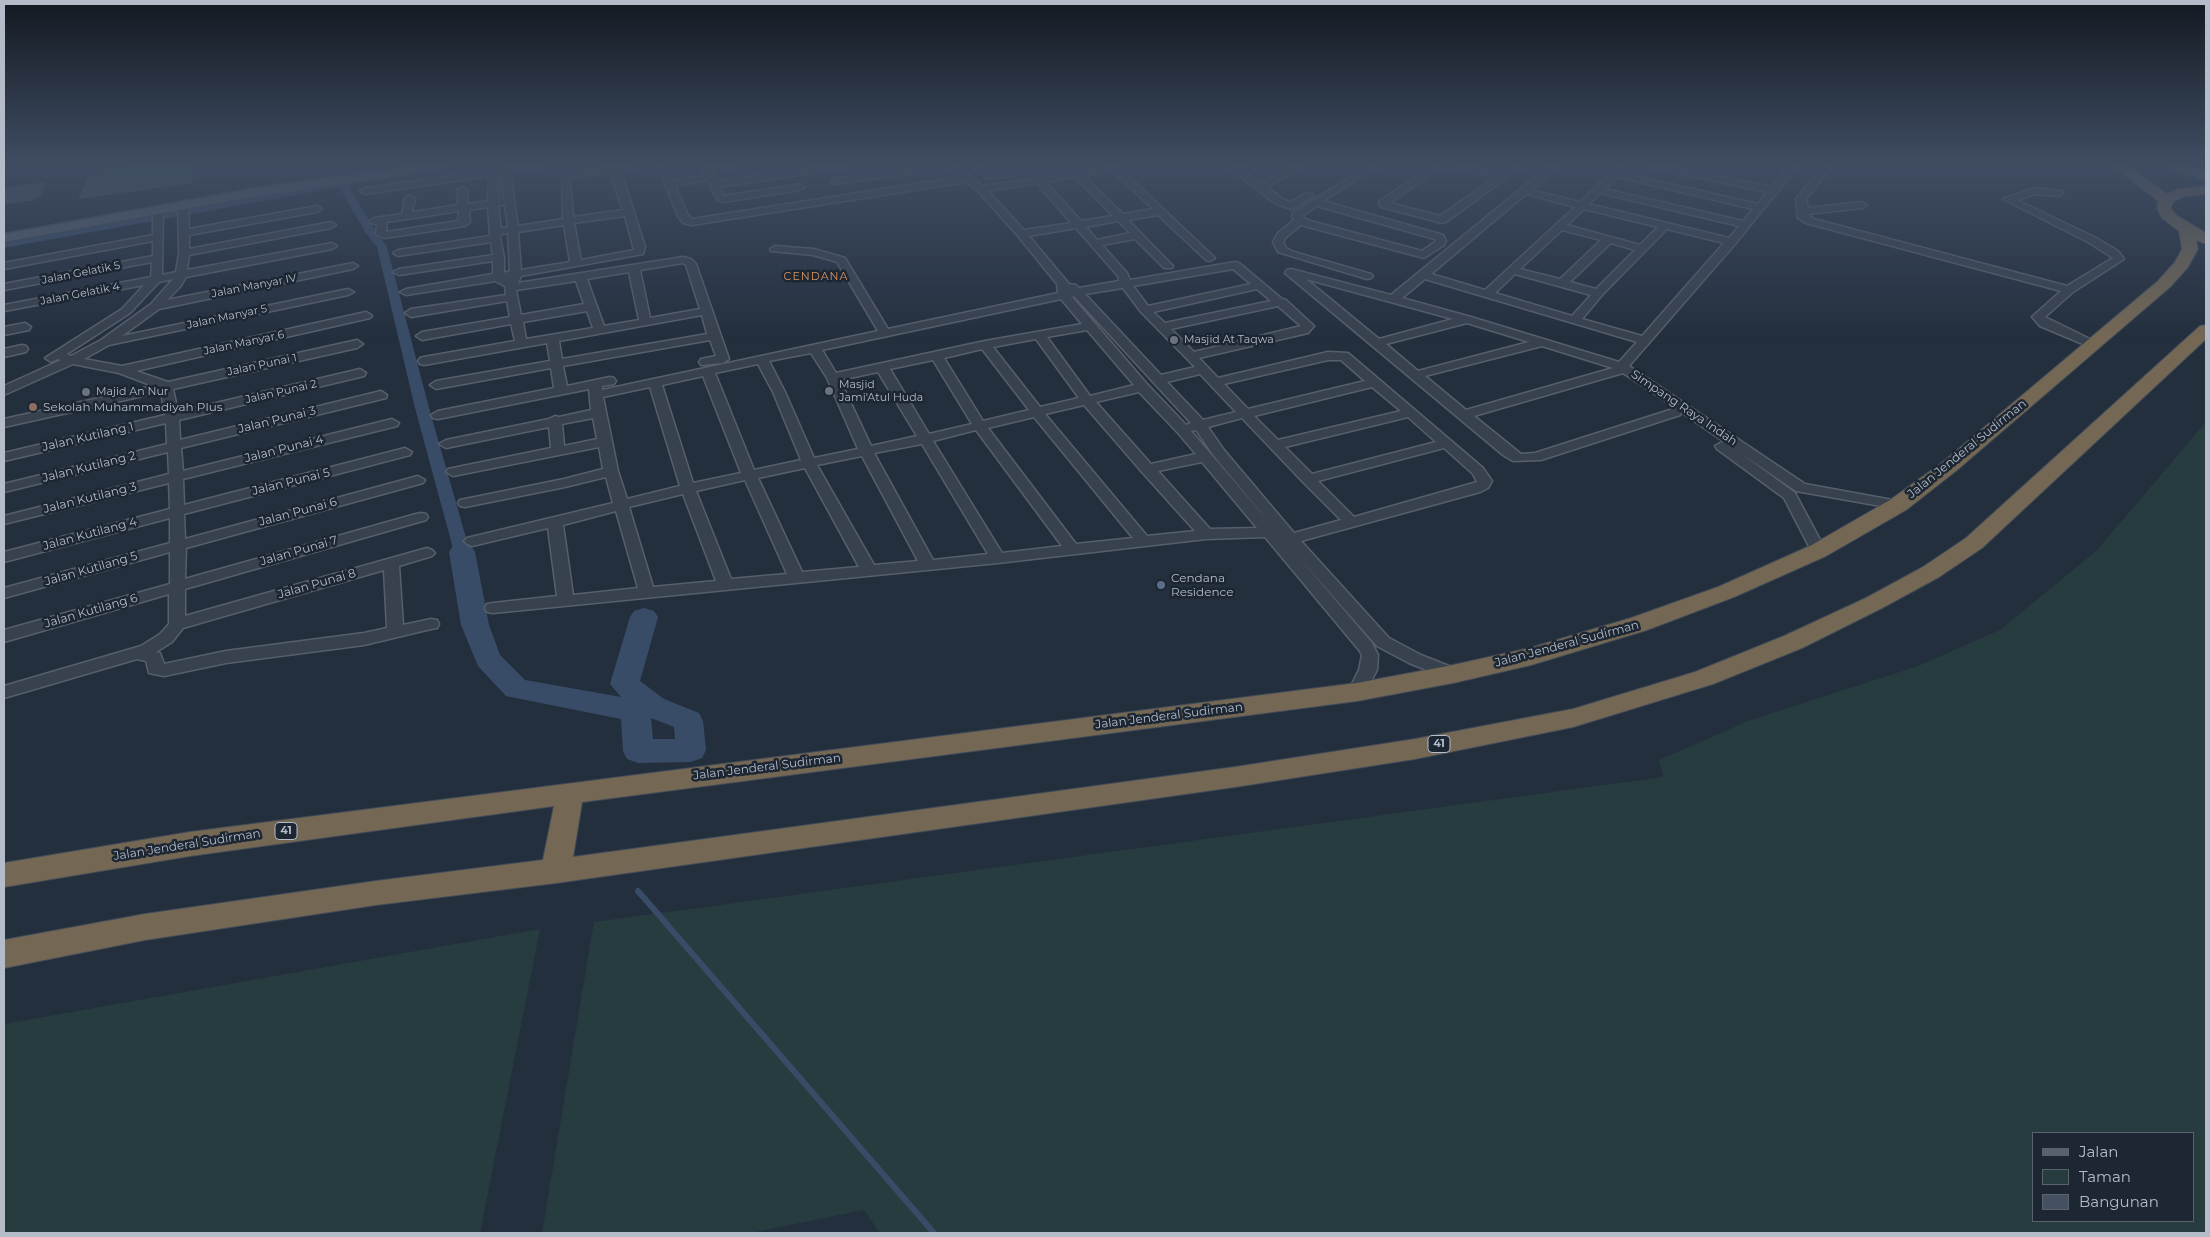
<!DOCTYPE html>
<style>
body{margin:0}
#map{position:relative;width:2210px;height:1237px;overflow:hidden;background:#242f3e;font-family:Montserrat,sans-serif}
canvas{display:block}
.frame{position:absolute;inset:0;border:5px solid #b4bcc9;pointer-events:none}
.legend{position:absolute;left:2032px;top:1132px;width:162px;height:90px;box-sizing:border-box;background:#1d2633;border:1px solid #59626f;margin:0;padding:6px 9px;list-style:none;font-size:15px;color:#b4bcc9}
.legend li{display:flex;align-items:center;gap:10px;height:25px}
.legend b{width:25px;border:1px solid #59626f}
</style>
<div id="map">
<canvas width="2210" height="1237"></canvas>
<div class="frame"></div>
<ul class="legend">
<li><b style="height:6px;background:#56606e"></b>Jalan</li>
<li><b style="height:14px;background:#263c3f"></b>Taman</li>
<li><b style="height:14px;background:#455162"></b>Bangunan</li>
</ul>
</div>
<script>
const c = document.querySelector('canvas').getContext('2d');
c.lineJoin = 'round';
function fillPath(path, color) { c.fillStyle = color; c.fill(path, 'evenodd'); }
const poly = rows => new Path2D(rows.map(r => 'M' + r).join(''));
function strokePath(path, color, width, dash) { c.strokeStyle = color; c.lineWidth = width; c.lineCap = dash ? 'butt' : 'round'; c.setLineDash(dash || []); c.stroke(path); }
function label(font, color, halo, rows, align = 'center') {
  c.font = font + ' Montserrat,sans-serif'; c.lineWidth = 5; c.setLineDash([]); c.textBaseline = 'middle'; c.strokeStyle = halo; c.fillStyle = color; for (const [text, x, y, turn = 0] of rows) {
    c.save(); c.translate(x, y); c.rotate((+turn || 0) * Math.PI / 180); c.textAlign = isNaN(turn) ? turn : align; if (halo) c.strokeText(text, 0, 0); c.fillText(text, 0, 0); c.restore();
  }
}
const green = poly([
 [2206,422,2206,1233,880,1233,864,1210,750,1233,542,1233,594,922,1663,777,1659,760,1748,721,1918,666,2000,630,2096,551],
 [2034,1133,2194,1133,2194,1221,2034,1221],
 [540,929,480,1233,4,1233,4,1024]
]);
const stream = poly([
 [638,891,934,1233]
]);
const canal = poly([
 [342,181,347,184,376,232,387,247,429,408,470,552,467,555,462,557,457,555,454,552,415,408,377,247,366,233,339,187,4,248,4,242,342,181]
]);
const river = poly([
 [462,544,471,546,475,552,489,625,500,655,525,680,621,697,610,684,630,617,634,611,644,608,654,611,658,617,640,681,664,699,699,713,703,721,706,750,702,758,691,762,638,763,627,759,623,751,621,719,506,696,478,666,461,625,449,552,453,546,462,544],
 [651,718,674,727,675,739,653,739,651,718]
]);
const building = poly([
 [137,165,197,165,191,184,77,200,90,171,137,165],
 [47,181,41,197,37,198,35,201,4,205,4,187,47,181]
]);
const minor = poly([
 [526,165,547,165,542,168,510,173,518,226,563,219,562,176,579,170,635,165,634,167,619,171,625,184,645,247,643,254,521,276,518,283,683,257,691,259,696,264,729,359,723,363,701,365,699,362,701,359,716,356,710,340,563,366,567,386,610,377,614,378,616,381,614,384,602,386,602,390,878,331,837,262,813,255,771,251,770,249,775,246,814,249,845,258,888,329,1058,293,1057,284,1018,236,978,191,966,182,692,225,683,223,678,216,657,165,665,165,673,181,705,175,701,165,734,165,733,167,712,170,718,181,830,165,851,165,846,168,720,187,724,194,723,196,800,184,805,187,800,190,722,202,717,199,719,197,714,194,708,180,675,186,688,215,692,219,960,177,946,165,955,165,983,186,1118,166,1215,258,1210,261,1206,260,1158,215,1128,220,1173,266,1172,268,1164,268,1135,239,1102,245,1127,273,1130,280,1235,262,1239,263,1282,299,1286,300,1314,326,1308,333,1199,358,1218,378,1328,352,1348,353,1483,468,1492,481,1488,488,1480,492,1301,541,1389,638,1421,655,1459,670,1462,674,1459,678,1453,680,1447,678,1409,663,1377,646,1296,554,1372,643,1378,655,1377,670,1363,696,1357,698,1351,696,1348,692,1359,670,1362,655,1359,650,1265,537,1206,539,998,563,493,613,487,612,485,608,487,604,493,603,557,596,548,528,472,546,467,544,464,541,467,538,613,503,606,477,565,487,465,507,460,506,458,503,460,500,465,499,564,479,603,469,599,447,453,476,446,472,448,469,551,448,549,427,446,448,439,444,446,440,549,419,555,416,559,417,591,410,589,389,438,419,433,418,431,415,438,411,554,388,551,368,436,389,430,385,436,381,550,361,547,343,424,365,420,364,418,361,420,358,424,357,515,341,511,324,422,340,416,336,422,332,510,317,507,301,411,317,405,313,411,309,506,295,505,286,495,281,406,295,400,292,406,289,493,274,493,261,399,275,393,272,399,269,493,255,491,242,398,256,393,253,398,250,490,236,488,207,469,210,470,222,465,226,384,238,376,234,377,224,370,223,369,221,374,218,402,214,405,198,410,195,415,198,412,212,458,205,457,190,462,187,467,190,468,204,488,201,489,176,365,194,360,191,365,188,526,165],
 [1113,171,1153,209,1123,214,1084,176,1113,171],
 [610,172,623,210,573,217,570,180,581,176,610,172],
 [499,174,501,174,504,199,498,199,499,174],
 [1075,177,1113,216,1081,221,1046,182,1075,177],
 [1037,183,1071,223,1024,230,988,191,1037,183],
 [498,205,505,205,508,227,501,228,498,205],
 [459,211,458,221,386,232,387,222,459,211],
 [625,216,634,250,581,260,574,223,625,216],
 [1118,221,1130,233,1097,240,1086,227,1118,221],
 [564,225,570,262,521,270,518,232,564,225],
 [1076,228,1118,276,1119,281,1079,288,1076,285,1069,284,1029,236,1076,228],
 [508,233,510,271,504,273,504,257,500,238,501,234,508,233],
 [683,263,686,265,700,309,650,318,640,270,683,263],
 [1233,269,1251,284,1148,306,1133,286,1233,269],
 [629,272,639,320,604,326,587,279,629,272],
 [576,281,584,304,521,315,516,290,576,281],
 [1123,288,1141,312,1195,367,1161,375,1085,294,1123,288],
 [1257,289,1271,301,1165,323,1153,312,1257,289],
 [1074,296,1154,383,1191,423,1186,425,1147,384,1072,297,1074,296],
 [1061,299,1082,324,985,341,836,373,822,350,1061,299],
 [1278,306,1301,326,1194,352,1171,329,1278,306],
 [587,311,593,328,526,339,523,322,587,311],
 [702,315,707,334,562,359,559,341,702,315],
 [1087,330,1134,385,1090,396,1047,337,1087,330],
 [1036,339,1079,398,1040,407,993,347,1036,339],
 [982,349,1029,410,983,421,944,358,982,349],
 [811,353,827,378,858,449,814,458,785,392,769,361,811,353],
 [933,360,972,424,929,434,890,369,933,360],
 [1328,360,1341,360,1365,381,1248,409,1224,384,1328,360],
 [758,364,773,392,801,460,754,470,715,373,758,364],
 [878,372,917,436,871,446,840,380,878,372],
 [1200,374,1236,412,1203,420,1167,382,1200,374],
 [703,376,741,473,693,483,662,385,703,376],
 [650,387,680,486,627,499,618,471,603,397,650,387],
 [1372,387,1401,411,1278,440,1254,416,1372,387],
 [1139,392,1178,433,1196,454,1151,464,1096,402,1139,392],
 [1084,405,1142,472,1195,531,1147,536,1045,414,1084,405],
 [1034,417,1133,538,1076,544,988,428,1034,417],
 [1408,417,1436,442,1312,474,1285,447,1408,417],
 [593,418,597,439,564,446,562,424,593,418],
 [1242,418,1303,482,1341,520,1294,533,1224,450,1208,427,1242,418],
 [976,430,1062,546,1002,553,933,441,976,430],
 [1196,430,1214,456,1275,529,1191,431,1196,430],
 [922,444,988,554,933,560,874,453,922,444],
 [1444,448,1473,474,1477,482,1354,517,1318,481,1444,448],
 [862,456,918,561,874,565,817,465,862,456],
 [1202,462,1257,528,1210,529,1158,471,1202,462],
 [805,468,859,567,802,572,758,478,805,468],
 [745,480,787,574,731,579,696,491,745,480],
 [683,494,716,581,653,587,629,507,683,494],
 [616,511,638,588,573,595,563,525,616,511],
 [971,165,981,165,990,173,1009,171,1014,174,1009,177,988,179,971,165],
 [1236,165,1246,165,1242,169,1261,183,1293,165,1303,165,1302,167,1267,187,1284,200,1291,202,1305,194,1313,194,1314,196,1292,209,1276,204,1236,173,1232,168,1236,165],
 [1369,165,1380,165,1323,201,1443,235,1446,241,1444,245,1424,258,1301,225,1286,237,1283,242,1286,248,1294,252,1371,274,1373,276,1371,278,1367,279,1278,252,1273,242,1278,233,1294,220,1292,217,1293,213,1369,165],
 [1317,206,1435,239,1436,241,1422,251,1307,220,1302,216,1317,206],
 [1433,165,1444,165,1390,203,1440,216,1496,177,1454,167,1453,165,1467,165,1502,173,1513,165,1524,165,1446,222,1442,223,1381,207,1379,203,1380,201,1433,165],
 [1550,165,1560,165,1531,190,1580,202,1620,165,1629,165,1622,173,1758,204,1767,192,1652,168,1647,165,1663,165,1772,187,1790,165,1799,165,1735,244,1629,366,1805,484,1898,501,1903,502,1905,505,1903,508,1898,509,1796,491,1681,412,1680,415,1541,460,1513,461,1503,455,1285,273,1287,270,1291,269,1391,295,1550,165],
 [1617,177,1753,209,1743,221,1605,189,1617,177],
 [1600,193,1739,226,1729,238,1589,204,1600,193],
 [1526,194,1575,207,1485,290,1431,274,1526,194],
 [1584,209,1658,227,1640,245,1567,225,1584,209],
 [1667,229,1724,243,1642,336,1582,319,1602,295,1667,229],
 [1562,230,1601,240,1560,279,1520,269,1562,230],
 [1611,243,1635,250,1596,289,1570,282,1611,243],
 [1515,274,1591,295,1572,316,1495,293,1515,274],
 [1306,279,1453,319,1379,339,1306,279],
 [1425,279,1637,342,1619,362,1471,317,1402,298,1425,279],
 [1467,323,1529,342,1418,371,1386,344,1467,323],
 [1542,346,1613,368,1466,410,1425,376,1542,346],
 [1623,373,1676,408,1535,453,1521,454,1474,416,1623,373],
 [1823,165,1833,165,1806,199,1808,208,1862,202,1867,205,1862,208,1808,214,1814,219,2067,286,2113,258,2088,242,2003,199,2035,188,2061,191,2063,193,2058,196,2035,194,2017,200,2096,238,2118,251,2124,259,2073,292,2045,317,2100,344,2098,347,2090,347,2040,326,2034,319,2032,317,2034,315,2061,291,1806,223,1798,218,1796,199,1823,165],
 [914,168,919,171,917,173,835,184,830,181,835,178,914,168],
 [183,202,188,205,189,229,317,206,322,209,317,212,189,235,189,249,331,222,336,225,331,228,189,255,187,270,332,243,337,246,332,249,186,277,180,287,167,300,353,263,358,266,353,269,159,309,122,336,348,289,354,292,348,295,109,345,84,359,122,366,366,312,370,314,372,316,370,318,136,371,168,382,357,340,363,344,357,348,173,389,178,412,360,369,366,373,364,376,179,420,180,440,381,391,387,395,386,398,181,448,183,471,392,419,399,423,397,426,183,479,184,505,405,448,412,452,410,455,184,514,185,539,418,476,425,480,423,483,186,548,185,579,416,514,421,513,426,514,428,517,426,520,185,589,185,616,427,548,432,550,435,553,432,556,399,566,403,625,431,619,437,620,439,624,437,628,431,629,364,645,226,663,164,676,149,673,146,661,137,659,4,698,4,686,141,646,160,634,169,624,169,594,4,642,4,630,170,584,170,552,4,598,4,588,170,543,170,518,4,562,4,552,170,509,169,483,4,524,4,516,169,474,168,452,4,492,4,484,167,444,166,423,4,461,4,453,165,415,161,392,4,427,4,419,153,386,119,373,73,364,4,395,4,386,61,360,58,359,51,362,45,358,122,309,144,285,4,311,4,305,151,277,152,262,4,290,4,284,153,256,153,241,4,269,4,263,153,235,153,210,158,207,163,210,162,275,176,272,179,253,178,205,183,202],
 [173,279,151,304,101,340,71,356,67,354,130,313,159,282,173,279],
 [384,570,387,628,364,633,226,651,164,664,160,653,156,652,172,642,183,628,384,570],
 [25,323,31,327,29,330,4,335,4,327,25,323],
 [22,345,26,346,28,349,26,352,4,357,4,349,22,345],
 [1722,442,1727,443,1795,493,1826,551,1823,554,1813,554,1784,498,1717,449,1715,446,1722,442]
]);
const major = poly([
 [421,165,449,165,443,169,257,196,4,242,4,234,257,188,421,165]
]);
const highway = poly([
 [2112,165,2127,165,2167,194,2178,189,2206,186,2206,194,2182,197,2173,202,2171,208,2176,215,2206,233,2206,244,2196,240,2198,249,2188,267,2170,287,1957,470,1906,510,1826,556,1734,597,1647,630,1531,665,1453,683,1357,701,582,802,573,857,1235,767,1415,739,1573,709,1695,672,1784,636,1866,598,1923,567,1966,538,2200,326,2206,325,2206,339,1982,548,1939,577,1882,608,1802,648,1713,684,1573,727,1415,759,1235,787,556,883,376,905,145,940,4,968,4,940,145,914,376,881,543,860,554,806,190,856,4,887,4,863,190,832,1357,683,1453,665,1530,648,1631,618,1718,587,1810,546,1890,500,1943,462,2158,281,2175,262,2182,249,2179,231,2162,218,2157,208,2158,201,2112,165],
 [2166,165,2185,165,2206,172,2206,181,2168,168,2166,165]
]);
const markers = [
 [1174,340,5,"#6b7280"],
 [829,391,5,"#6b7280"],
 [86,392,5,"#6b7280"],
 [33,407,5,"#8d6e63"],
 [1161,585,5,"#5c6f8a"]
];
const farStreetnames = [
 ["Jalan Gelatik 5",81,273,-11],
 ["Jalan Manyar IV",254,286,-11],
 ["Jalan Gelatik 4",80,294,-11],
 ["Jalan Manyar 5",227,317,-12],
 ["Jalan Manyar 6",244,343,-12],
 ["Jalan Punai 1",262,365,-12],
 ["Jalan Punai 2",281,392,-13]
];
const farNeighbourhoodnames = [
 ["CENDANA",816,277]
];
const farPoinames = [
 ["Masjid At Taqwa",1184,340],
 ["Masjid",839,385],
 ["Jami'Atul Huda",839,398],
 ["Majid An Nur",96,392]
];
const shields = [
 [1439,744,22],
 [286,831,22]
];
const shieldNames = [
 ["41",1439,744],
 ["41",286,831]
];
const poiNames = [
 ["Sekolah Muhammadiyah Plus",43,407],
 ["Cendana",1171,578],
 ["Residence",1171,592]
];
const streetNames = [
 ["Simpang Raya Indah",1684,408,34],
 ["Jalan Punai 3",277,420,-14],
 ["Jalan Kutilang 1",88,437,-13],
 ["Jalan Punai 4",284,449,-14],
 ["Jalan Jenderal Sudirman",1967,449,-39],
 ["Jalan Kutilang 2",89,467,-14],
 ["Jalan Punai 5",291,482,-14],
 ["Jalan Kutilang 3",90,498,-14],
 ["Jalan Punai 6",298,512,-15],
 ["Jalan Kutilang 4",90,534,-15],
 ["Jalan Punai 7",299,551,-16],
 ["Jalan Kutilang 5",91,569,-16],
 ["Jalan Punai 8",317,584,-16],
 ["Jalan Kutilang 6",91,611,-16],
 ["Jalan Jenderal Sudirman",1567,644,-15],
 ["Jalan Jenderal Sudirman",1169,716,-7],
 ["Jalan Jenderal Sudirman",767,767,-7],
 ["Jalan Jenderal Sudirman",187,845,-9]
];
fillPath(green, '#263c3f');
strokePath(stream, '#394c67', 6);
fillPath(canal, '#394c67');
fillPath(river, '#394c67');
fillPath(building, '#455162');
strokePath(building, '#1f2835', 1);
strokePath(minor, '#565f6c', 3);
strokePath(major, '#414a57', 3);
strokePath(highway, '#434c59', 2);
fillPath(minor, '#38414e');
fillPath(major, '#56606e');
fillPath(highway, '#746855');
const sky = c.createLinearGradient(0, 0, 0, 338);
sky.addColorStop(0, '#141a22');
sky.addColorStop(0.49, '#3f4d63');
sky.addColorStop(1, '#3f4d6300');
c.fillStyle = sky;
c.fillRect(0, 0, 2210, 338);
for (const [x, y, r, color] of markers) { const dot = new Path2D(); dot.arc(x, y, r, 0, 2 * Math.PI); c.fillStyle = color; c.fill(dot); strokePath(dot, '#1d2633', 2); }
label('11px', '#b4bcc9', '#1d2633', farStreetnames);
c.letterSpacing = '1px';
label('11px', '#d59563', '#1d2633', farNeighbourhoodnames);
c.letterSpacing = '0px';
label('11px', '#b4bcc9', '#1d2633', farPoinames, 'left');
for (const [x, y, w] of shields) { const box = new Path2D(); box.roundRect(x - w / 2, y - 8.5, w, 17, 4); c.fillStyle = '#1d2633'; c.fill(box); strokePath(box, '#b4bcc9', 1); }
label('bold 11px', '#b4bcc9', null, shieldNames);
label('12px', '#b4bcc9', '#1d2633', poiNames, 'left');
label('12px', '#b4bcc9', '#1d2633', streetNames);
</script>
